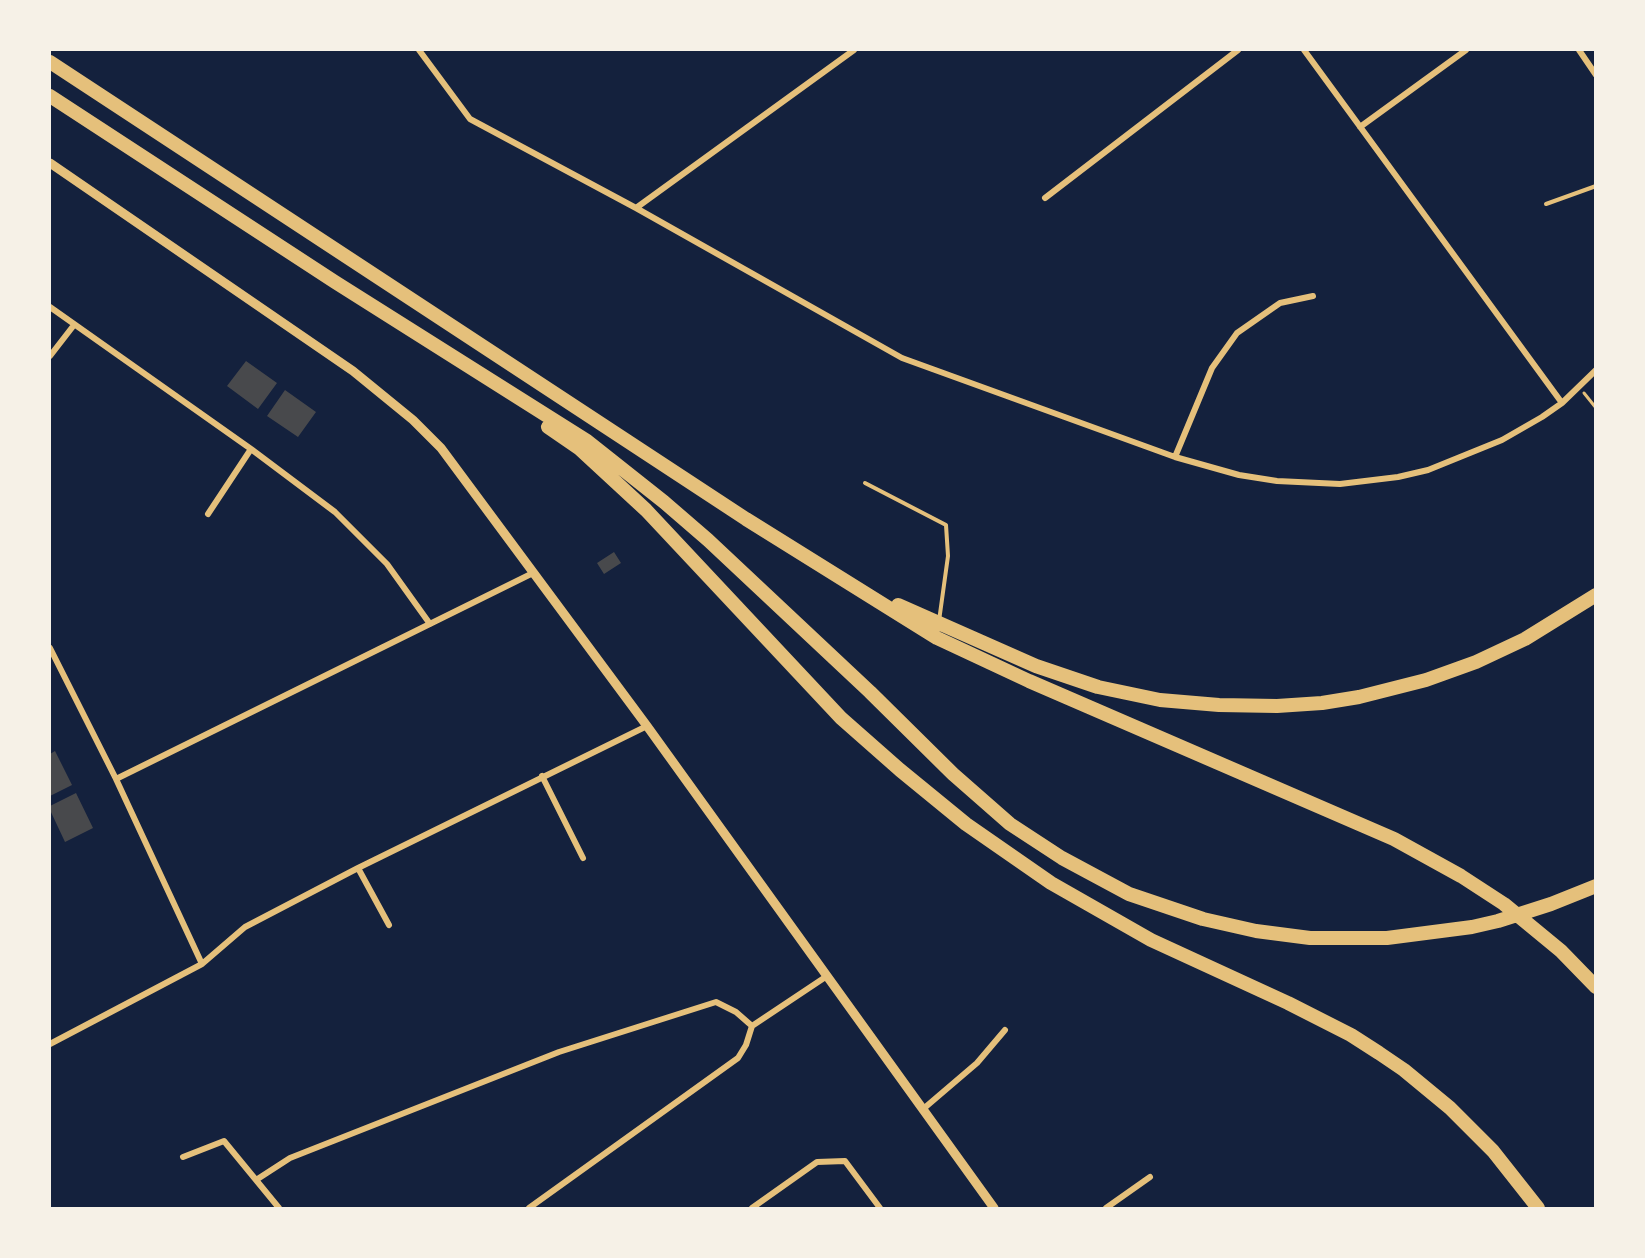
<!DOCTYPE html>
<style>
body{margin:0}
#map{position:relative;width:1645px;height:1258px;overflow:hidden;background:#14213d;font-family:Signika,sans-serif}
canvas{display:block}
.frame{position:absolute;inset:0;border:51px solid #f6f1e7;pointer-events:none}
</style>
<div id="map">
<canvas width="1645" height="1258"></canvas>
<div class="frame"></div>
</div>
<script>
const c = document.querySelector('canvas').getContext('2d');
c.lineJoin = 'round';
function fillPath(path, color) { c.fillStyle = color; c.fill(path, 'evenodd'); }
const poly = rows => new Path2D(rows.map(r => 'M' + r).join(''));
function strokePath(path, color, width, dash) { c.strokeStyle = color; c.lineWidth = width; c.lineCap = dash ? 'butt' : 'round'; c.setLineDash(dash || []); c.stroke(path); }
const building = poly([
 [246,361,277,383,258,409,227,386],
 [285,390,316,412,298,437,267,416],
 [614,552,621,563,604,574,597,563],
 [55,751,72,785,50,796,50,754],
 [76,793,93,828,65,842,50,810,50,806]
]);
const path = poly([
 [1584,393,1596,408]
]);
const service = poly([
 [1546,204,1596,186],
 [865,483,946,525,948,556,939,621]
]);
const minor = poly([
 [419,50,470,119,636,208,902,358,1175,457,1239,475,1277,481,1340,484,1398,477,1428,470,1502,440,1542,417,1562,403,1596,370],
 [1304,50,1562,403],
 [1579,50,1596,75],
 [1360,127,1466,50],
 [1045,198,1238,50],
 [636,208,854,50],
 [50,307,251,449,335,512,387,564,430,624],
 [50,356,74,325],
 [1175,457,1212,368,1237,333,1280,303,1313,296],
 [208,514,251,449],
 [50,648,116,779,202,964],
 [542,776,583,858],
 [116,779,533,573],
 [358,868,389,925],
 [752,1026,827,976],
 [50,1044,202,964,245,927,358,868,647,726],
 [922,1110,977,1063,1005,1030],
 [183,1157,224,1141,279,1208],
 [256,1180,290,1158,559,1052,716,1002,736,1012,752,1026,746,1045,738,1058,529,1208],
 [752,1208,817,1162,845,1161,880,1208],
 [1106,1208,1150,1177]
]);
const tertiary = poly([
 [50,163,353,371,413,420,441,448,647,726,994,1208]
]);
const motorway = poly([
 [50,62,746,519,937,638,1029,681,1394,839,1461,876,1504,904,1561,951,1596,987],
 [50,96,335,282,587,441,664,502,708,540,870,692,953,774,1010,824,1062,858,1129,894,1203,919,1256,931,1310,938,1387,938,1472,927,1498,921,1551,904,1596,886],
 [548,427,580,449,646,510,841,718,900,770,966,824,1051,883,1151,940,1288,1003,1351,1035,1379,1053,1404,1070,1450,1108,1493,1151,1538,1208],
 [898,605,1036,666,1098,687,1160,700,1219,705,1277,706,1322,703,1359,697,1426,680,1476,662,1525,639,1596,595]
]);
fillPath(building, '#48494c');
strokePath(path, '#e5c07b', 3);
strokePath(service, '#e5c07b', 4);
strokePath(minor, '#e5c07b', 6);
strokePath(tertiary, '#e5c07b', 9);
strokePath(motorway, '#e5c07b', 14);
</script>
